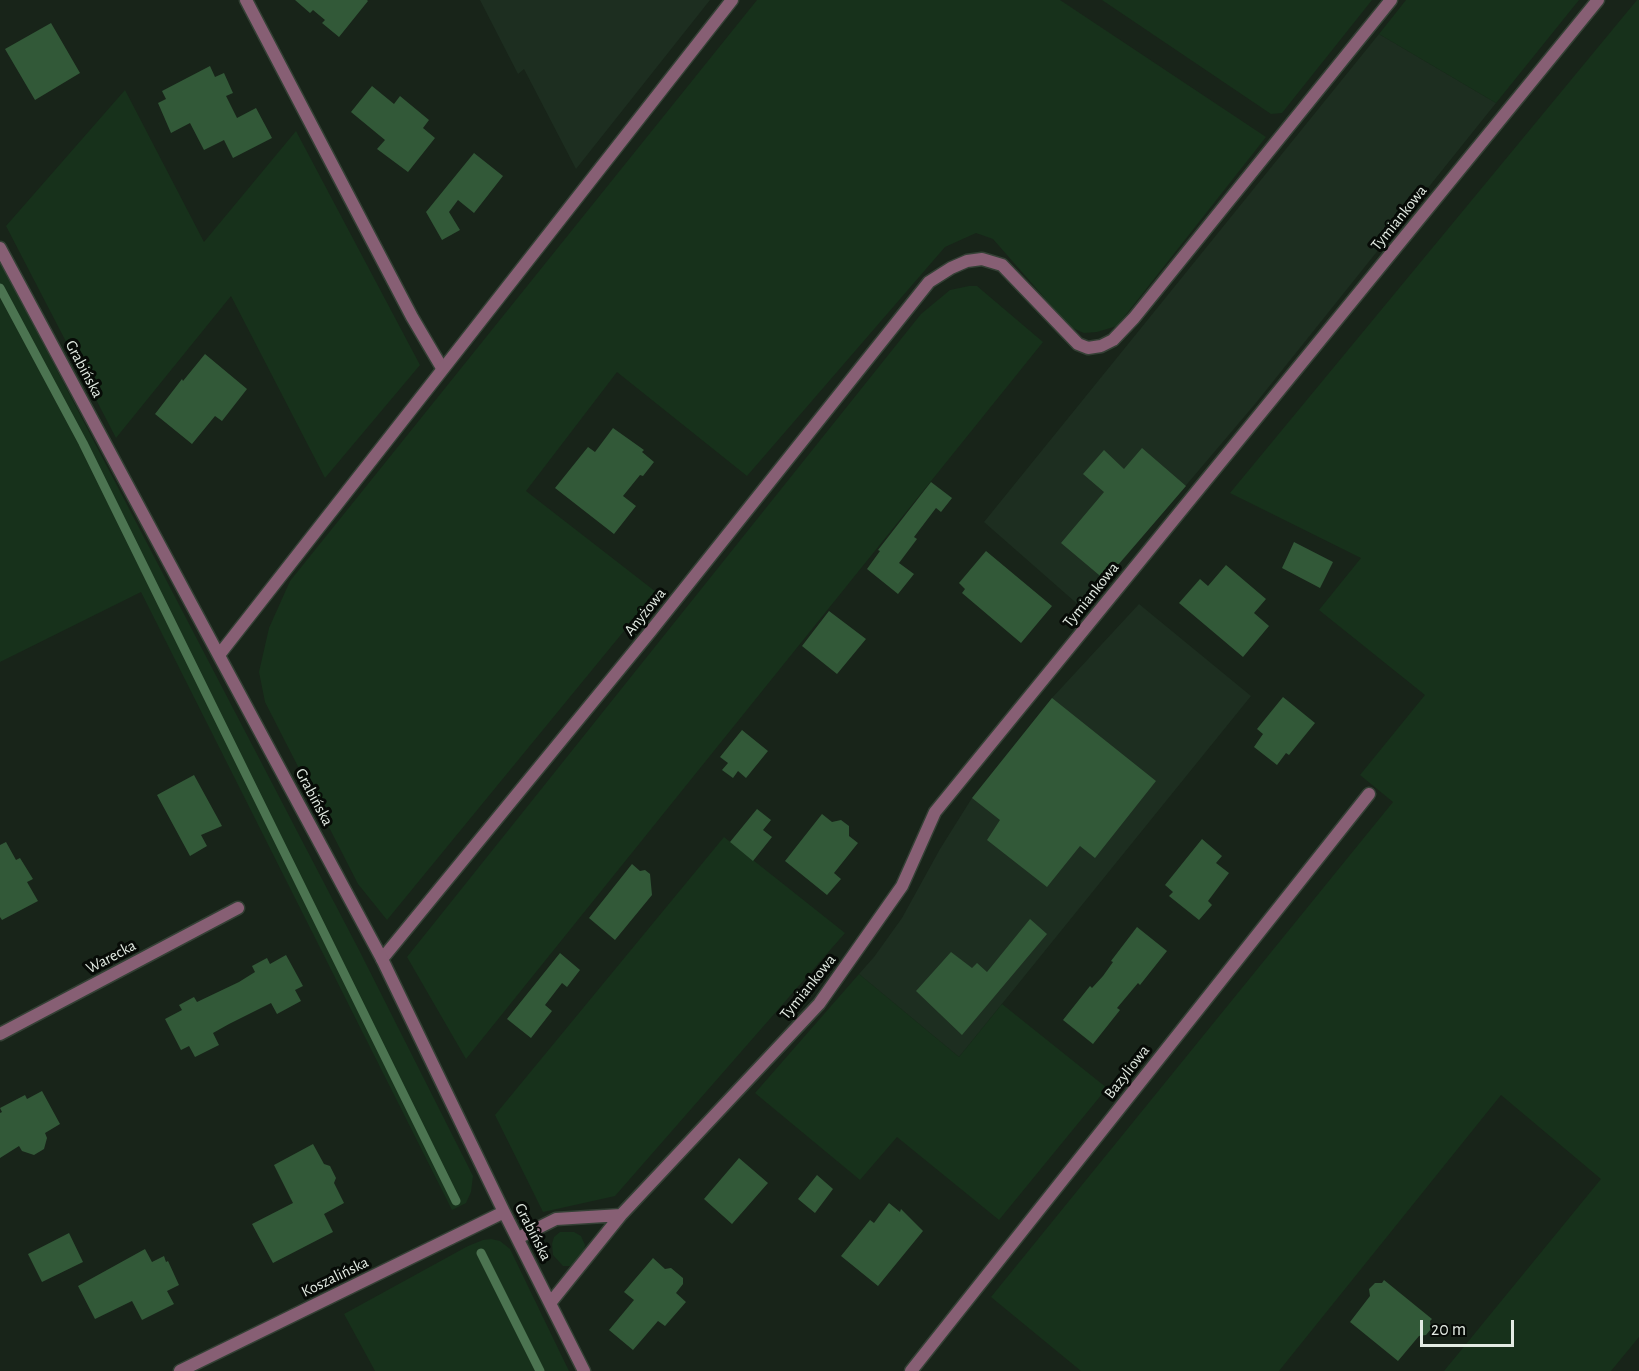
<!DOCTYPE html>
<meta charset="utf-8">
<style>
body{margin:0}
#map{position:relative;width:1639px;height:1371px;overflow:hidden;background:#182419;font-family:"Alegreya Sans",sans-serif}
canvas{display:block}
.scale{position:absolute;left:1420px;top:1320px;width:94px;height:27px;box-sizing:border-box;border:3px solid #e3ebe3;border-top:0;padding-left:8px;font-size:18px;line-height:21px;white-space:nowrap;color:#e3ebe3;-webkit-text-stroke:4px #070b07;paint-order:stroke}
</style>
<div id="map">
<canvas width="1639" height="1371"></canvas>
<div class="scale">20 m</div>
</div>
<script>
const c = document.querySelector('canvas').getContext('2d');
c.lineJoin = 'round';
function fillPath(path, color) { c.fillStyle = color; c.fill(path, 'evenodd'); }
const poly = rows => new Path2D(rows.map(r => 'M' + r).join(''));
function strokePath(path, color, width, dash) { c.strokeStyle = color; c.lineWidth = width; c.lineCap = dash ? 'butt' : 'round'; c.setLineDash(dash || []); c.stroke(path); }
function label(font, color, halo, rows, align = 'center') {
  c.font = font + ' "Alegreya Sans",sans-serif'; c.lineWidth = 6; c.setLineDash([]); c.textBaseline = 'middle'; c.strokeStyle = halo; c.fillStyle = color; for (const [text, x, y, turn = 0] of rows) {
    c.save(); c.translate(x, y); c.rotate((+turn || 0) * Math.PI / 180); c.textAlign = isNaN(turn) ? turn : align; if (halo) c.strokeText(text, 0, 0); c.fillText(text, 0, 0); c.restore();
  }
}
const built = poly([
 [480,0,710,0,576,169,524,69,518,74],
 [1379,34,1496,103,1255,404,1082,608,984,522],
 [1139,604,1251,696,959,1057,859,974,874,957,902,918,940,849,972,798,1052,698]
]);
const green = poly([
 [757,0,1060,0,1266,137,1117,326,1097,332,1084,333,1070,327,993,239,976,233,945,247,747,476,617,372,526,491,656,592,387,920,358,884,265,702,259,672,269,628,290,581],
 [1102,0,1372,0,1282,113,1271,114],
 [1406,0,1579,0,1496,103,1379,34],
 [1637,0,1639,0,1639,1337,1611,1371,1444,1371,1601,1179,1501,1095,1279,1371,1081,1371,991,1297,1393,802,1360,775,1425,695,1319,610,1361,558,1230,493],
 [125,90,204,242,296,131,420,365,325,478,231,296,116,438,6,226],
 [0,261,359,950,473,1176,471,1192,466,1203,452,1210,141,592,0,662],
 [969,286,977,286,1043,342,466,1059,407,957,921,314,950,290],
 [724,837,845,933,615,1196,543,1212,495,1115],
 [859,974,959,1057,1002,1004,1107,1088,999,1220,897,1137,860,1180,755,1093],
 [560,1232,574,1232,581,1236,585,1245,584,1253,576,1262,570,1266,563,1266,553,1255,552,1244,554,1237],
 [491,1239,500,1241,510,1249,569,1371,375,1371,344,1314,468,1246,483,1240]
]);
const stream = poly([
 [0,288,83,443,456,1201],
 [481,1253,540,1371]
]);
const building = poly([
 [295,0,367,0,368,1,339,37,322,23,325,20,313,10,310,13],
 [51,23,80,73,35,100,5,49],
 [210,66,215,77,224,73,233,93,226,96,237,118,256,108,272,138,233,158,224,140,204,150,190,123,171,133,158,103,166,99,162,91],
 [372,86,394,104,400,96,429,120,423,128,435,138,408,172,377,149,385,140,351,112],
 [474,153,503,176,474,213,458,200,449,212,460,230,442,240,426,212],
 [205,354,247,389,222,421,215,416,192,444,155,414,182,379,183,381],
 [613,428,644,450,642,452,654,462,643,476,640,475,623,496,636,506,614,534,555,488,588,447,595,452],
 [1142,448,1186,486,1105,580,1061,543,1104,492,1083,474,1104,450,1124,469],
 [931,482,952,498,941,512,936,508,914,537,917,539,899,563,914,574,898,594,867,569,880,551,878,550],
 [1294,542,1333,562,1320,588,1282,568],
 [986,551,1052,606,1021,643,962,593,965,589,959,583],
 [1226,565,1266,599,1254,613,1269,626,1243,657,1179,603,1200,579,1208,586],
 [829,611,866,639,837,674,802,646],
 [1283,697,1315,723,1289,755,1286,753,1277,765,1254,747,1263,734,1257,729],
 [1052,698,1156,781,1095,858,1080,846,1047,887,987,840,1000,820,972,798],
 [742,730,768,751,746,778,738,771,733,778,722,770,728,763,720,757],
 [194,775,222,826,201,835,207,846,190,856,157,795],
 [757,809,771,820,763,830,772,837,753,861,730,842],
 [822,814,832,822,841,820,849,826,849,836,858,843,834,873,841,879,827,895,785,861],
 [1202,839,1222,856,1216,863,1229,873,1208,901,1212,905,1199,920,1169,896,1173,892,1165,885],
 [6,842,16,860,20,858,33,879,27,882,38,901,2,920,0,917,0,845],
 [632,864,640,871,645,870,650,874,652,895,615,940,589,918],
 [1030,919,1047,934,962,1035,916,991,951,952,972,968,977,963,987,972],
 [1137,927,1167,951,1140,985,1138,983,1117,1008,1120,1010,1093,1044,1063,1020,1090,986,1092,988,1103,976,1113,962,1111,961],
 [560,953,580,970,567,987,562,983,545,1005,552,1011,531,1038,507,1019],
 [286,955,303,986,295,990,301,1001,277,1014,271,1003,229,1024,213,1033,219,1045,195,1057,189,1046,181,1050,165,1019,182,1010,179,1005,194,997,197,1002,239,982,255,972,252,966,267,958,270,964],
 [42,1091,60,1124,45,1133,47,1138,44,1149,34,1155,22,1151,19,1146,0,1158,0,1113,2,1112,0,1108,25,1095,27,1099],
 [313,1144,324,1164,330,1166,336,1178,334,1183,344,1203,324,1214,333,1232,273,1263,252,1224,293,1203,274,1165],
 [739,1158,768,1183,732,1224,704,1199],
 [817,1175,833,1189,815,1213,798,1199],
 [889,1203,900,1212,901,1209,923,1231,878,1286,841,1256,870,1220,874,1223],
 [69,1233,83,1262,42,1282,28,1254],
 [145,1249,152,1262,164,1256,166,1262,168,1261,179,1285,167,1291,174,1304,142,1320,132,1301,95,1319,78,1286],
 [653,1258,665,1269,671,1268,683,1278,683,1284,676,1293,686,1302,665,1326,658,1321,633,1350,609,1330,634,1300,624,1292],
 [1384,1280,1432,1319,1430,1321,1431,1329,1426,1335,1419,1336,1398,1361,1350,1322,1370,1296,1369,1289,1375,1283,1382,1283]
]);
const service = poly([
 [246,0,412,317,442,368],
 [382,959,650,632,929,282,951,268,967,261,982,259,1002,265,1078,344,1088,348,1101,346,1113,340,1134,318,1391,0]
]);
const minor = poly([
 [0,248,382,959,504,1212,584,1371],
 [219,655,732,0],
 [0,1034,238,908],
 [518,1238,556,1219,621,1215],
 [551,1302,621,1215,819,1004,902,886,935,812,1598,0],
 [180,1371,504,1212],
 [911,1371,1369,794]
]);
const streetNames = [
 ["Tymiankowa",1399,218,-51],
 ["Grabińska",84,369,62],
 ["Tymiankowa",1091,595,-51],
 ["Anyżowa",645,612,-51],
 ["Grabińska",314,797,62],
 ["Warecka",111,957,-28],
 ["Tymiankowa",808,987,-51],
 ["Bazyliowa",1127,1072,-52],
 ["Grabińska",533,1232,63],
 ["Koszalińska",335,1277,-26]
];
fillPath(built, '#1d2e20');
fillPath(green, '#17311b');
strokePath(stream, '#4c7451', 9);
fillPath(building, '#325938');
strokePath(service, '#344035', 15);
strokePath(minor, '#344035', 15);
strokePath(service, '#875f74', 12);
strokePath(minor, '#875f74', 12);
label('16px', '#e3ebe3', '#070b07', streetNames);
</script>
